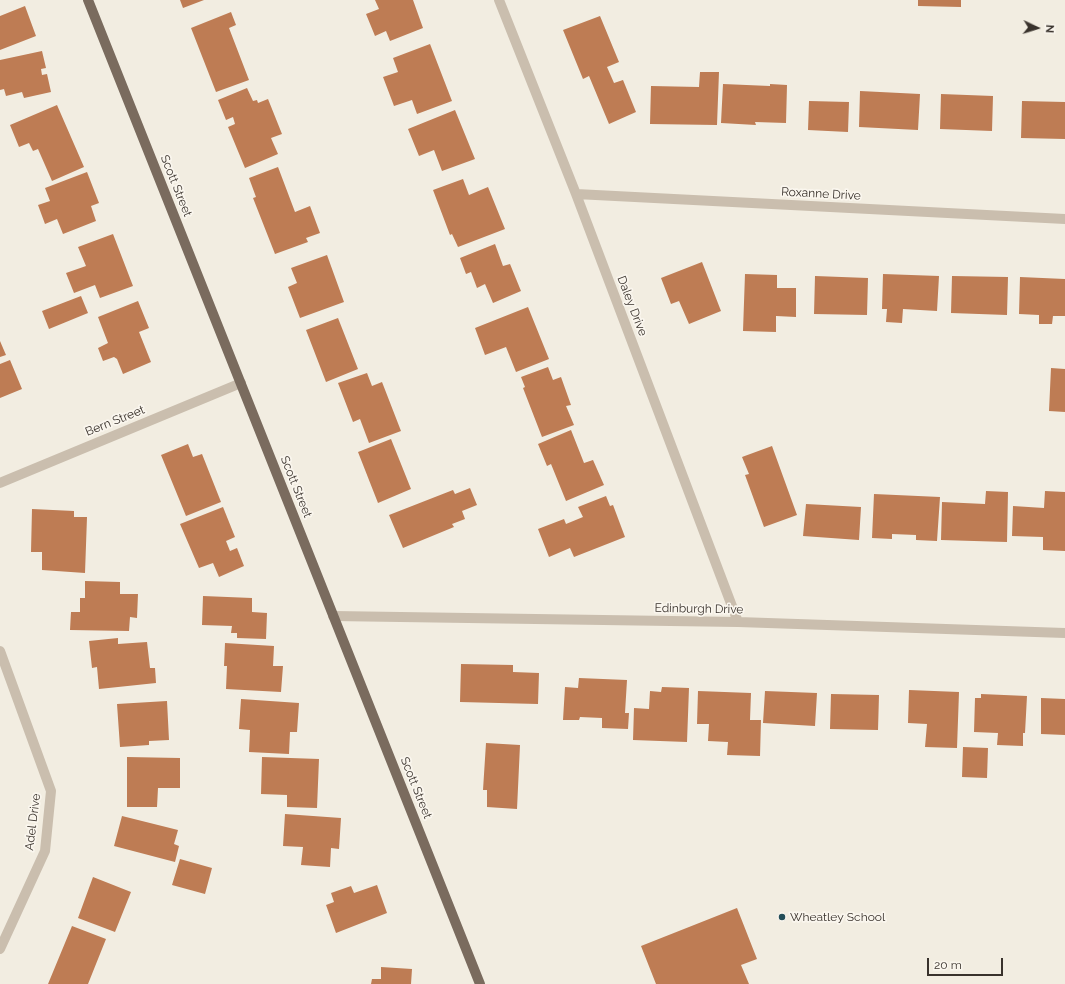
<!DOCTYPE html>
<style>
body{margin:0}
#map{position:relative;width:1065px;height:984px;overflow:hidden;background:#f2ede1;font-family:Raleway,sans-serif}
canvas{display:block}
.north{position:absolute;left:1017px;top:8px;width:40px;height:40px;-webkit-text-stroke:3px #faf6ee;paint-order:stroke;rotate:94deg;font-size:11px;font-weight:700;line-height:16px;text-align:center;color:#39322c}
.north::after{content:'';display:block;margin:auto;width:14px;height:18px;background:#39322c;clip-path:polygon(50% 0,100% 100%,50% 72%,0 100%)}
.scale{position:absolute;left:927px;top:958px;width:76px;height:18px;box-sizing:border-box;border:2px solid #39322c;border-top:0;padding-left:5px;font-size:12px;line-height:14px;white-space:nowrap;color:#39322c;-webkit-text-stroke:3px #faf6ee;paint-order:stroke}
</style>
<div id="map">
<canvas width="1065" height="984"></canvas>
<div class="north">N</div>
<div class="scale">20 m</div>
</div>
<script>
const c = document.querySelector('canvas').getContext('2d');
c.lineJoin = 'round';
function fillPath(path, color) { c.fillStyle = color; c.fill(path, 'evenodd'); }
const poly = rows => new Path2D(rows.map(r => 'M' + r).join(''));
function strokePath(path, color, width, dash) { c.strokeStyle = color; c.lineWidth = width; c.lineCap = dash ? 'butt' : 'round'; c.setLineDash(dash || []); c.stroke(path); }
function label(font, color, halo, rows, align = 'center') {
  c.font = font + ' Raleway,sans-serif'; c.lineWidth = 3.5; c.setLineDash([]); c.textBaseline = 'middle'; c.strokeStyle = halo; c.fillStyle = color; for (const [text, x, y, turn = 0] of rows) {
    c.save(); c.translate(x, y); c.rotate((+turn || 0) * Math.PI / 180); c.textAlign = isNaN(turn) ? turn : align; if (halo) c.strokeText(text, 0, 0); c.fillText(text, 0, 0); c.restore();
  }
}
const building = poly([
 [180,0,204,0,183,8],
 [375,0,413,0,423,28,390,41,386,31,375,36,366,14,379,9],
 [918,0,961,0,961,7,918,6],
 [25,6,36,36,0,50,0,16],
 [231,12,236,25,229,28,249,80,216,92,191,28],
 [600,16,619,62,607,67,614,83,623,80,636,112,609,124,589,76,583,79,563,30],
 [430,44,452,101,417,114,412,100,394,106,383,77,398,72,393,58],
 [42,51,46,68,41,69,42,75,47,74,51,92,24,98,22,92,6,96,4,89,0,90,0,60],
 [700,72,719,72,717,125,650,124,651,86,699,87],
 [723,84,770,86,770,84,787,85,786,123,755,122,756,125,721,123],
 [247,88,253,101,257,100,258,103,268,99,282,134,271,138,278,154,245,168,228,127,235,124,233,117,226,120,218,100],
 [860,91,920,94,918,130,859,127],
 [941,94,993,96,992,131,940,129],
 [809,101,849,102,848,132,808,130],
 [1022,101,1065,102,1065,139,1021,138],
 [57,105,84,167,52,181,38,149,33,151,29,143,19,147,10,125],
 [455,110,475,159,442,171,434,150,419,156,408,129],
 [278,167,295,212,310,206,320,233,306,238,308,242,275,254,253,198,256,197,249,178],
 [87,172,99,203,91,206,96,221,63,234,57,219,45,224,38,205,50,201,45,188],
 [463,179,469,195,488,187,505,229,458,247,452,234,450,235,433,190],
 [113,234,133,286,100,298,95,285,74,293,66,273,86,266,78,247],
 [495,244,503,266,510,264,521,291,493,303,485,284,477,288,471,272,466,274,460,258],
 [327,255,344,302,300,318,288,287,297,283,291,268],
 [702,262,721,311,689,324,679,301,671,304,661,278],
 [745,274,777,275,777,288,796,288,796,317,776,316,776,332,743,331],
 [883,274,939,276,937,311,903,309,902,323,886,322,887,309,882,309],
 [815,276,868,278,867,315,814,314],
 [952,276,1008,277,1007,315,951,313],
 [1020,277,1065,279,1065,316,1053,316,1052,324,1039,324,1039,315,1019,314],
 [81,296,88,313,49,329,42,311],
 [138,301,149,328,139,332,151,362,123,374,117,359,114,357,103,361,98,348,108,343,98,317],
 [528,307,549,359,516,372,506,347,485,355,475,328],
 [338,318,358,369,326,382,306,330],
 [0,341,6,355,0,357],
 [10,360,22,389,0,398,0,364],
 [548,367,553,380,561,377,571,405,566,406,574,425,542,437,523,388,525,387,521,377],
 [1051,368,1065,369,1065,412,1049,411],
 [367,373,372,386,382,382,401,431,369,443,360,419,353,422,338,383],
 [571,430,584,463,593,460,604,485,566,501,551,464,547,466,538,444],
 [391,439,411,489,378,503,358,452],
 [188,444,193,457,202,454,221,502,186,516,161,455],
 [772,446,797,515,764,527,745,475,749,474,742,457],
 [470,488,477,505,462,511,465,519,452,524,454,527,403,548,389,515,453,490,455,494],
 [986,491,1008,492,1007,542,941,540,942,502,985,504],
 [1045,491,1065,492,1065,551,1043,550,1043,537,1012,536,1013,506,1044,508],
 [874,494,940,497,937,541,916,540,916,535,892,534,892,539,872,538],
 [606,496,610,506,613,505,625,537,574,557,570,548,549,557,538,529,564,519,566,524,583,517,578,507],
 [806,504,861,507,859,540,803,536],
 [223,507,235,537,226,541,230,551,237,548,244,566,219,577,213,563,199,568,180,524],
 [32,509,74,511,74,517,87,517,85,573,42,570,42,552,31,552],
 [85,581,120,582,120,594,138,594,137,618,130,617,129,631,70,630,71,612,80,612,80,598,85,598],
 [203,596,252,598,252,612,267,613,266,639,237,638,237,633,231,633,232,626,202,625],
 [118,638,118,644,147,642,150,668,155,668,156,683,99,689,97,667,92,668,89,641],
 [225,643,274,646,273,666,283,666,281,692,226,689,227,666,224,666],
 [461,664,513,665,513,672,539,673,538,704,460,702],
 [579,678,627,680,625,713,629,713,628,729,602,728,602,718,580,717,579,720,563,720,565,687,578,688],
 [662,687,689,688,687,742,633,740,634,708,649,709,650,691,661,692],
 [909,690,959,692,957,748,925,747,927,724,908,723],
 [698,691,751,693,750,720,761,720,760,756,727,755,728,742,708,741,709,724,697,724],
 [765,691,817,693,815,726,763,723],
 [831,694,879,695,878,730,830,729],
 [981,694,1027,696,1025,733,1023,733,1023,746,997,745,998,733,974,732,975,698,981,698],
 [1041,698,1065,699,1065,735,1041,734],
 [241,699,299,703,297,732,290,732,289,754,249,752,250,730,239,729],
 [167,701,169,740,149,741,149,745,120,747,117,704],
 [486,743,520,745,517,809,487,807,487,790,483,790],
 [963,747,988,748,987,778,962,777],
 [127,757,180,758,180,788,158,788,157,807,127,807],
 [262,757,319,759,317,808,287,807,287,795,261,794],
 [285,814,341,818,339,849,331,848,330,867,301,865,303,847,283,846],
 [122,816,178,830,174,844,179,846,175,862,114,846],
 [180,859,212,868,205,894,172,885],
 [93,877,131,892,115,932,78,918],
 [377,885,387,913,336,933,326,905,334,902,331,893,351,886,354,893],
 [737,908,757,959,741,965,749,984,656,984,641,946],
 [72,926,106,939,88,984,48,984],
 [381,967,412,969,411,984,371,984,372,979,381,979]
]);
const minor = poly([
 [499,0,576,194,738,622],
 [576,194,1065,219],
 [0,483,241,383],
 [333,616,738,622,1065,633],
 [0,651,51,791,45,851,0,949]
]);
const major = poly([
 [88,0,480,984]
]);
const markers = [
 [782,917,4,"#234d58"]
];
const streetNames = [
 ["Scott Street",176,186,68],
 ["Roxanne Drive",821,194,3],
 ["Daley Drive",632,306,69],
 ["Bern Street",115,421,-22],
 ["Scott Street",296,487,68],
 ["Edinburgh Drive",699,609,1],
 ["Scott Street",416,788,68],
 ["Adel Drive",33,822,-83]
];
const poiNames = [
 ["Wheatley School",790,917]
];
fillPath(building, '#be7c54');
strokePath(minor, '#cabeae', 10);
strokePath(major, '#7a6b5e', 10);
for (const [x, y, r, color] of markers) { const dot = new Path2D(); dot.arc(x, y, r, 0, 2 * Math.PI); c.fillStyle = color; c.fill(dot); strokePath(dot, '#faf6ee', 1.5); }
label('12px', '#39322c', '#faf6ee', streetNames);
label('12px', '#39322c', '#faf6ee', poiNames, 'left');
</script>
